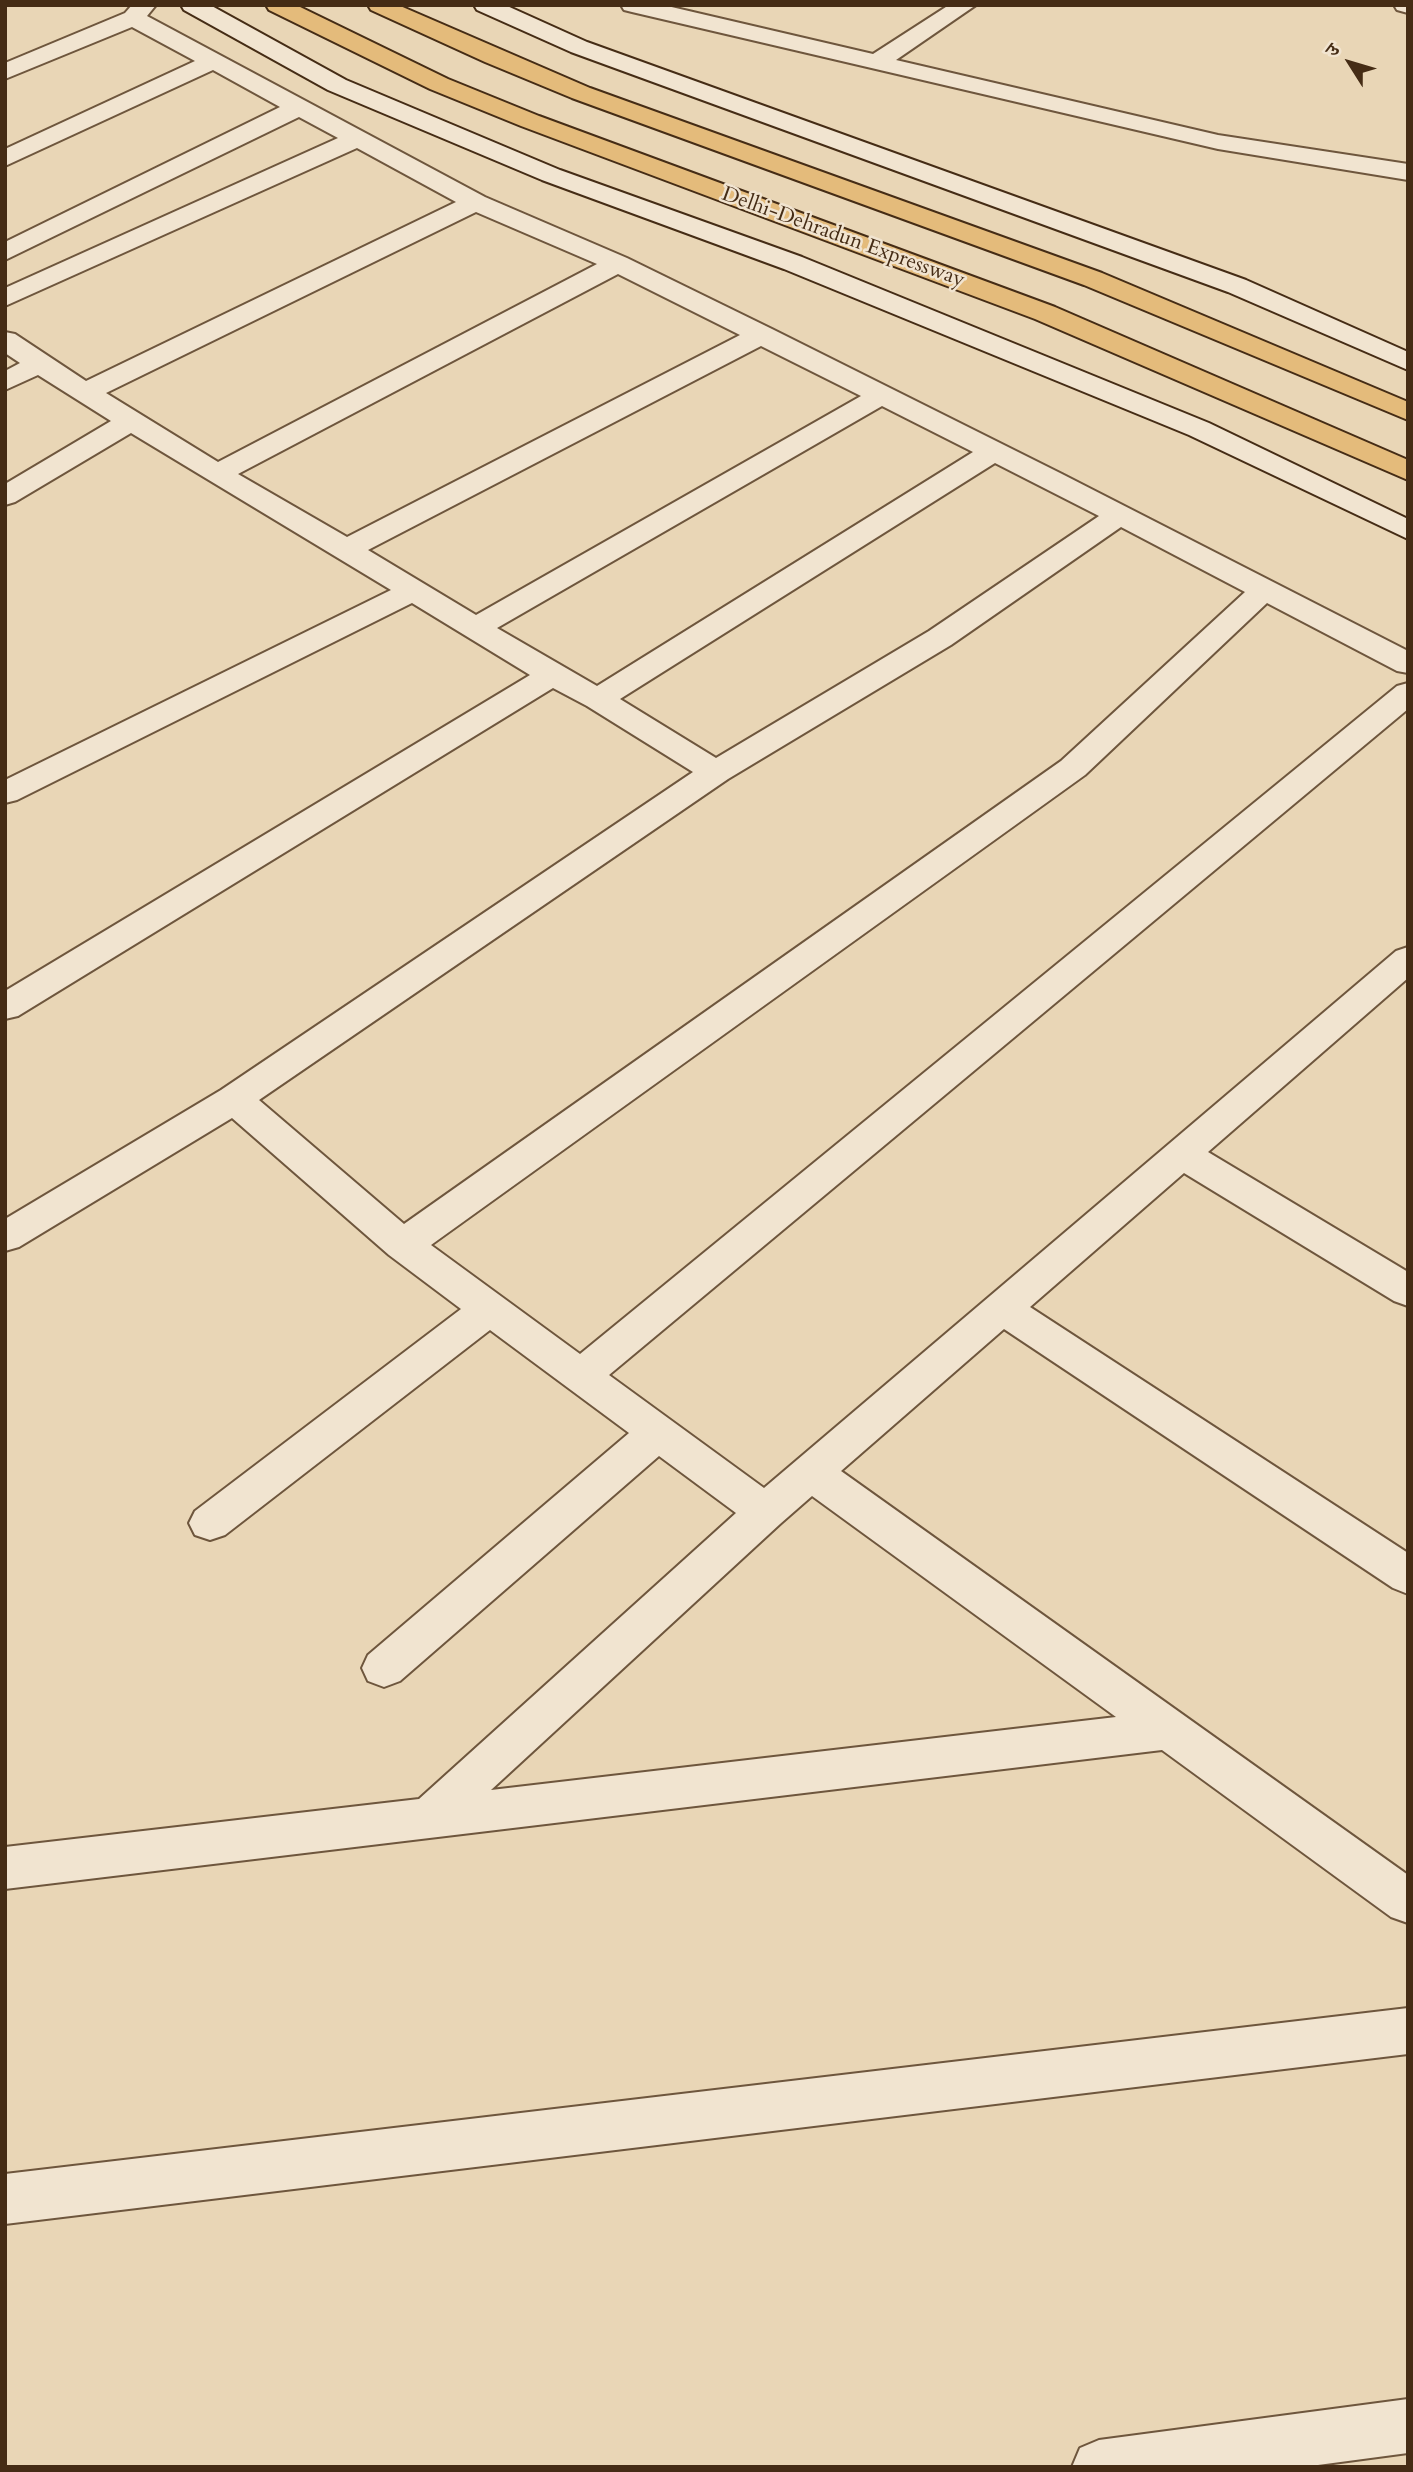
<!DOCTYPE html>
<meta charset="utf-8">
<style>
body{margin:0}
#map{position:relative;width:1413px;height:2472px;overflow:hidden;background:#e9d6b6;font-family:Cardo,"Noto Serif Devanagari",serif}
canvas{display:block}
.frame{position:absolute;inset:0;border:7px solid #452c15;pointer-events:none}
.north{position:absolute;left:1315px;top:28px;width:70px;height:70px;-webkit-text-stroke:5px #f1e4d0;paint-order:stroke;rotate:307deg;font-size:19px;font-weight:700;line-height:28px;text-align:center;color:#452c15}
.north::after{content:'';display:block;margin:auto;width:24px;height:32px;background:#452c15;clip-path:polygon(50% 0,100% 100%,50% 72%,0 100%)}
</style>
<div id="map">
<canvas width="1413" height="2472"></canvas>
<div class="frame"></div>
<div class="north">उ</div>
</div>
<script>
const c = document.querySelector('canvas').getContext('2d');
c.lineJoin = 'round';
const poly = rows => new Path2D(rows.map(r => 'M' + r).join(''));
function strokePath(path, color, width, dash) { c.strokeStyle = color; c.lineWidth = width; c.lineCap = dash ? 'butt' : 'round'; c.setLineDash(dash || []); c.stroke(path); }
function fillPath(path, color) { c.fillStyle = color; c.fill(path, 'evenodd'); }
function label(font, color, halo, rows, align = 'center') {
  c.font = font + ' Cardo,serif'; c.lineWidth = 5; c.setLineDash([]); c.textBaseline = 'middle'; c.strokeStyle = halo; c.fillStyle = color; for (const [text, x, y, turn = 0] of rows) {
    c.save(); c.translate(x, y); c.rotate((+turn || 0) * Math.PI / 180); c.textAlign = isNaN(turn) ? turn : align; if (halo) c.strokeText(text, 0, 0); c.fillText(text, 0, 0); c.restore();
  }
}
const street = poly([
 [132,5,156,5,147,16,485,197,627,258,772,329,1062,474,1408,651,1408,673,1397,671,1267,603,1085,775,431,1245,580,1354,1397,686,1408,683,1408,709,609,1375,764,1488,1396,951,1408,947,1408,978,1208,1152,1408,1272,1408,1306,1394,1301,1184,1173,1030,1307,1408,1553,1408,1594,1393,1588,1004,1329,841,1471,1408,1875,1408,1923,1391,1917,1162,1750,5,1889,5,1847,419,1799,736,1513,659,1456,400,1681,384,1687,368,1681,362,1668,368,1655,629,1433,490,1330,225,1535,210,1540,195,1535,189,1523,195,1511,461,1309,389,1255,232,1118,19,1247,5,1251,5,1219,221,1090,693,772,587,706,553,688,18,1016,5,1019,5,991,530,675,412,603,17,800,5,803,5,780,391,590,131,433,15,502,5,505,5,484,111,421,38,375,5,390,5,371,20,363,5,353,5,332,15,334,86,381,456,202,357,148,5,306,5,288,338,138,299,117,5,260,5,242,280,107,213,70,5,166,5,149,195,61,132,27,5,79,5,63,125,13,132,5],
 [476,212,597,264,218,462,106,393,476,212],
 [618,274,740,335,347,537,238,474,618,274],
 [761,346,861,396,476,615,368,550,761,346],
 [882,406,973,452,597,686,497,628,882,406],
 [995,463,1099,516,929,631,716,758,620,699,995,463],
 [1121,527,1245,592,1061,761,404,1224,259,1100,728,779,951,645,1121,527],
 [812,1496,1116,1717,491,1790,780,1524,812,1496],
 [621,5,663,5,873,54,949,5,976,5,896,60,1218,135,1408,164,1408,180,1218,149,632,12,624,10,621,5],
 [1394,5,1408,5,1408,13,1397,10,1394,5],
 [1408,2008,1408,2054,5,2224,5,2174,1408,2008],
 [1408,2399,1408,2453,1303,2467,1072,2467,1080,2448,1099,2440,1408,2399]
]);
const secondary = poly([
 [181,5,210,5,346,80,560,170,802,257,1209,423,1408,519,1408,539,1189,435,784,269,542,180,328,90,184,10,181,5],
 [474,5,505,5,587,42,1246,280,1408,352,1408,370,1228,292,571,52,477,10,474,5]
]);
const highway = poly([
 [266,5,296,5,448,79,539,116,1055,307,1408,460,1408,480,1035,319,521,126,430,89,269,10,266,5],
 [368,5,398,5,590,88,1102,273,1408,402,1408,420,1084,285,572,98,485,62,371,10,368,5]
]);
const farStreetnames = [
 ["Delhi-Dehradun Expressway",843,238,20]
];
strokePath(street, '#6e563d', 4);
strokePath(secondary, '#452c15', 4);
strokePath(highway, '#452c15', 4);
fillPath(street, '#f1e4d0');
fillPath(secondary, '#f1e4d0');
fillPath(highway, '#e4bb7b');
label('21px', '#452c15', '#f1e4d0', farStreetnames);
</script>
